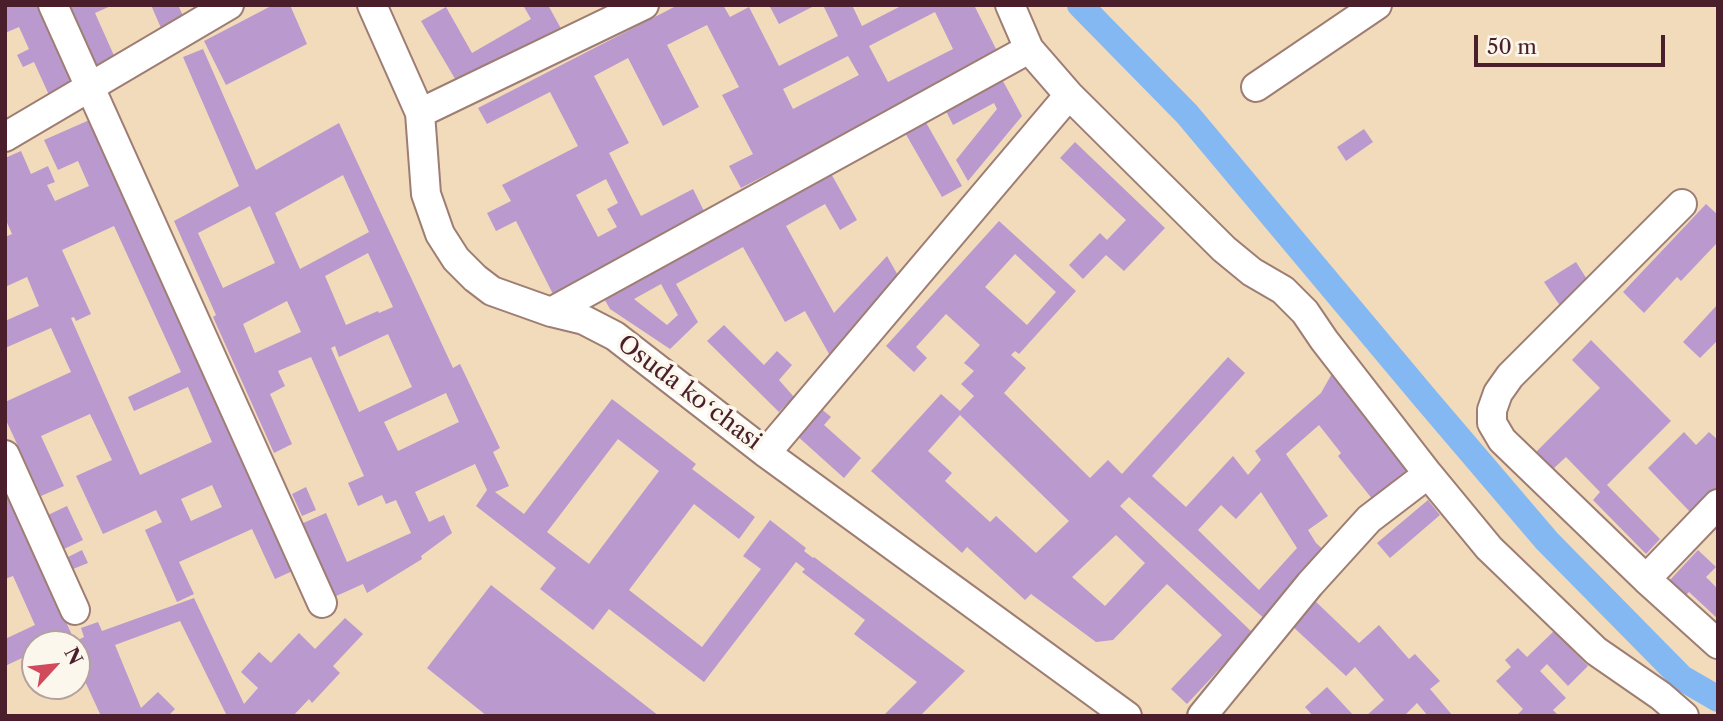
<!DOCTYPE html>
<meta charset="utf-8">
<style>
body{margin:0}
#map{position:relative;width:1723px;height:721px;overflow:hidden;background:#f2dbbb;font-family:"Libre Caslon Text",serif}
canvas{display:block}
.frame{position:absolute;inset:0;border:7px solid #4a1f2b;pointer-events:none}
.north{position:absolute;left:21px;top:630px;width:70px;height:70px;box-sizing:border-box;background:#fbf7ec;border:2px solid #b4a19f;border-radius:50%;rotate:63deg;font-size:19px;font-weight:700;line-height:28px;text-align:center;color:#4a1f2b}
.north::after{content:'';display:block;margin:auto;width:24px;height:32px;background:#d1495b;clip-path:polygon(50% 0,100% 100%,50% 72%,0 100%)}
.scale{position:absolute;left:1474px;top:35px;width:191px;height:32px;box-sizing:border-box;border:4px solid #4a1f2b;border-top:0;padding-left:9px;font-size:21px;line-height:24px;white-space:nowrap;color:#4a1f2b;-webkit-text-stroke:5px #fbf7ec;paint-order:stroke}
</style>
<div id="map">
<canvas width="1723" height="721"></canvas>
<div class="frame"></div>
<div class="north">N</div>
<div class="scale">50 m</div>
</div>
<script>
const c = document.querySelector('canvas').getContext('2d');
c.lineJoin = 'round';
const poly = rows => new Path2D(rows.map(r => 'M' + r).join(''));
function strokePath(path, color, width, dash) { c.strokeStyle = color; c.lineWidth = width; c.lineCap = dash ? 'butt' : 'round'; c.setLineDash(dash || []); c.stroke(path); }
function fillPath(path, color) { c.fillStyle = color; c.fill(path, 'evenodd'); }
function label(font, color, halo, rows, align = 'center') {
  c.font = font + ' "Libre Caslon Text",serif'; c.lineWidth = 7; c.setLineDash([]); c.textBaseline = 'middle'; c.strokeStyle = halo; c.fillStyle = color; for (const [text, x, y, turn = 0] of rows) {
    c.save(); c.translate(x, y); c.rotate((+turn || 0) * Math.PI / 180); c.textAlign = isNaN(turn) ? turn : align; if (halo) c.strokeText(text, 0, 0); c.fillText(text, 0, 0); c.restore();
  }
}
const canal = poly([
 [1080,5,1187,114,1425,398,1547,541,1682,678,1718,699]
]);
const building = poly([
 [5,5,40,5,75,83,49,95,34,62,23,67,17,55,29,49,19,27,5,33],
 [70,5,113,5,95,13,116,60,98,68],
 [151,5,178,5,184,18,161,28],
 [273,5,290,5,307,44,226,85,204,41],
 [523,5,548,5,564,34,461,89,421,21,446,7,472,53,531,19],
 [678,5,723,5,730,17,749,7,779,66,838,36,823,5,852,5,862,26,903,5,974,5,999,55,741,188,729,166,753,154,722,95,739,87,707,25,667,45,699,107,663,126,628,58,594,76,629,143,609,153,641,216,693,189,706,215,553,294,516,221,496,231,487,213,511,201,502,185,578,146,550,92,487,124,478,108],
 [935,12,953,49,888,82,869,46],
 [848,56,859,75,793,109,783,89],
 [606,179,618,203,607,209,617,227,598,237,576,195],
 [769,5,816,5,779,24],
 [203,49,256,170,339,123,453,368,460,364,500,448,493,452,509,486,495,492,524,514,612,399,696,464,692,469,755,517,739,539,694,504,629,590,702,647,761,569,743,556,770,520,806,548,804,551,813,558,814,557,965,671,920,716,883,716,917,682,854,634,865,620,802,572,805,569,796,562,704,682,609,609,593,630,540,589,556,568,476,506,487,490,475,464,415,492,429,522,444,515,452,533,421,556,422,559,367,593,363,584,334,597,301,524,326,513,347,562,411,533,396,500,386,504,382,495,358,506,348,483,364,476,311,357,278,371,285,386,270,394,292,444,274,453,213,317,216,315,174,221,239,186,183,57],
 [343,175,369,232,300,269,275,213],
 [250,206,275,263,223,288,198,233],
 [368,253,393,307,379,313,378,311,346,325,325,276],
 [287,301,301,332,255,353,243,324],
 [388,334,412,387,359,412,331,348,335,346,339,357],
 [446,393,459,422,398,451,384,422],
 [618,439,659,471,589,564,547,532],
 [998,72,1022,116,968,181,956,160,997,109,994,103,953,125,942,103],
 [94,118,299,568,275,579,252,529,179,562,194,594,177,602,145,530,162,522,156,510,103,534,76,476,112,460,90,414,41,436,64,486,41,496,5,418,5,402,71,372,51,328,5,348,5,321,39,306,27,277,5,287,5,237,12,234,5,218,5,168,7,168,5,158,21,151,31,174,48,166,55,182,47,185,55,201,89,186,78,161,58,170,44,140],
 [114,226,181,372,128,397,134,411,188,387,212,442,140,475,71,318,74,317,76,321,91,314,62,250],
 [212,485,222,507,191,521,181,499],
 [924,119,962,186,942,197,904,131],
 [1364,129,1373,142,1346,161,1337,147],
 [1075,142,1165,228,1124,271,1106,255,1083,279,1069,265,1100,233,1107,240,1126,220,1060,158],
 [829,170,857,220,840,230,825,204,786,226,834,313,887,256,900,279,833,361,805,311,785,322,743,247,676,284,698,322,670,349,610,309,602,295],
 [661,284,678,315,667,325,634,299],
 [1706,204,1718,215,1718,245,1716,244,1681,281,1677,277,1644,313,1623,292],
 [999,221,1076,291,1019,354,1015,351,1011,355,1026,368,1004,393,1090,478,1108,460,1122,474,1228,357,1245,373,1152,476,1186,507,1233,456,1248,475,1261,460,1255,451,1321,393,1334,370,1413,468,1373,500,1338,456,1341,453,1319,425,1286,454,1328,516,1308,530,1316,543,1329,555,1268,622,1129,497,1120,506,1253,633,1187,704,1171,689,1222,635,1167,584,1113,640,1096,642,1031,594,1025,600,967,547,962,553,871,471,941,394,960,411,974,396,961,384,974,371,964,363,980,345,946,314,916,347,927,358,914,372,886,346],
 [1015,254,1056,292,1027,325,985,287],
 [960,415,1069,521,1036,553,996,516,990,522,945,481,952,473,928,451],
 [1261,492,1297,548,1259,590,1198,530,1221,505,1236,519],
 [1116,535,1145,563,1105,606,1072,577],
 [1576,262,1590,284,1563,310,1544,282],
 [1718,304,1718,340,1700,358,1683,342],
 [724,325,764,365,777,351,792,365,779,380,794,397,779,412,707,341],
 [1591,340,1671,421,1607,485,1660,539,1646,554,1593,500,1600,492,1566,457,1553,469,1536,452,1600,388,1572,360],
 [819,407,831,417,824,425,861,458,844,478,795,434],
 [1684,432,1696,445,1709,432,1718,440,1718,488,1692,514,1648,468],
 [306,487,316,510,302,516,292,494],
 [5,489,72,635,53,644,35,644,35,652,5,666,5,639,35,625,13,576,5,579],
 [1428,500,1440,515,1390,558,1377,543],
 [67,506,83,540,64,549,48,515],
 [82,550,88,563,73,569,68,557],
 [1698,550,1716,567,1706,577,1718,589,1718,619,1689,592,1686,595,1670,580],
 [491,585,659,716,487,716,427,668],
 [194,598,244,704,258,688,241,672,259,652,271,663,299,633,315,649,345,618,363,634,333,666,340,673,312,703,309,699,293,716,227,716,180,621,115,645,141,708,158,692,175,709,168,716,101,716,77,664,77,644,70,644,84,637,81,628,98,622,102,631],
 [1313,599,1359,643,1379,625,1409,659,1415,654,1440,681,1430,689,1453,716,1428,716,1417,703,1404,716,1366,716,1384,700,1355,667,1346,676,1290,624],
 [1554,631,1588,666,1568,686,1547,664,1540,671,1566,698,1553,710,1559,716,1516,716,1523,709,1496,681,1511,667,1505,660,1518,648,1527,657],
 [1327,687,1354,716,1313,716,1305,707]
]);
const minor = poly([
 [53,5,322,603],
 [372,5,420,113,426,194,440,234,456,259,475,278,492,291,551,312,584,320,615,336,766,453,1127,716],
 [1010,5,1029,49,1069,95,1224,249,1252,272,1283,290,1305,312,1324,340,1428,474,1489,548,1596,651,1661,696,1684,716],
 [1256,87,1377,5],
 [420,113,644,5],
 [5,137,229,5],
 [1682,204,1510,376,1498,393,1492,410,1492,423,1502,440,1646,579,1718,644],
 [551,312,1029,49],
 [766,453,1069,95],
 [5,455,75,610],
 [1646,579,1718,504],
 [1202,716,1310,584,1369,519,1428,474]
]);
const streetNames = [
 ["Osuda koʻchasi",689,393,37]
];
strokePath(canal, '#84b8f2', 26);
fillPath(building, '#b999ce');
strokePath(minor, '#9e7d73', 32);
strokePath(minor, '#fff', 28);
label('24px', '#4a1f2b', '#fbf7ec', streetNames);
</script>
